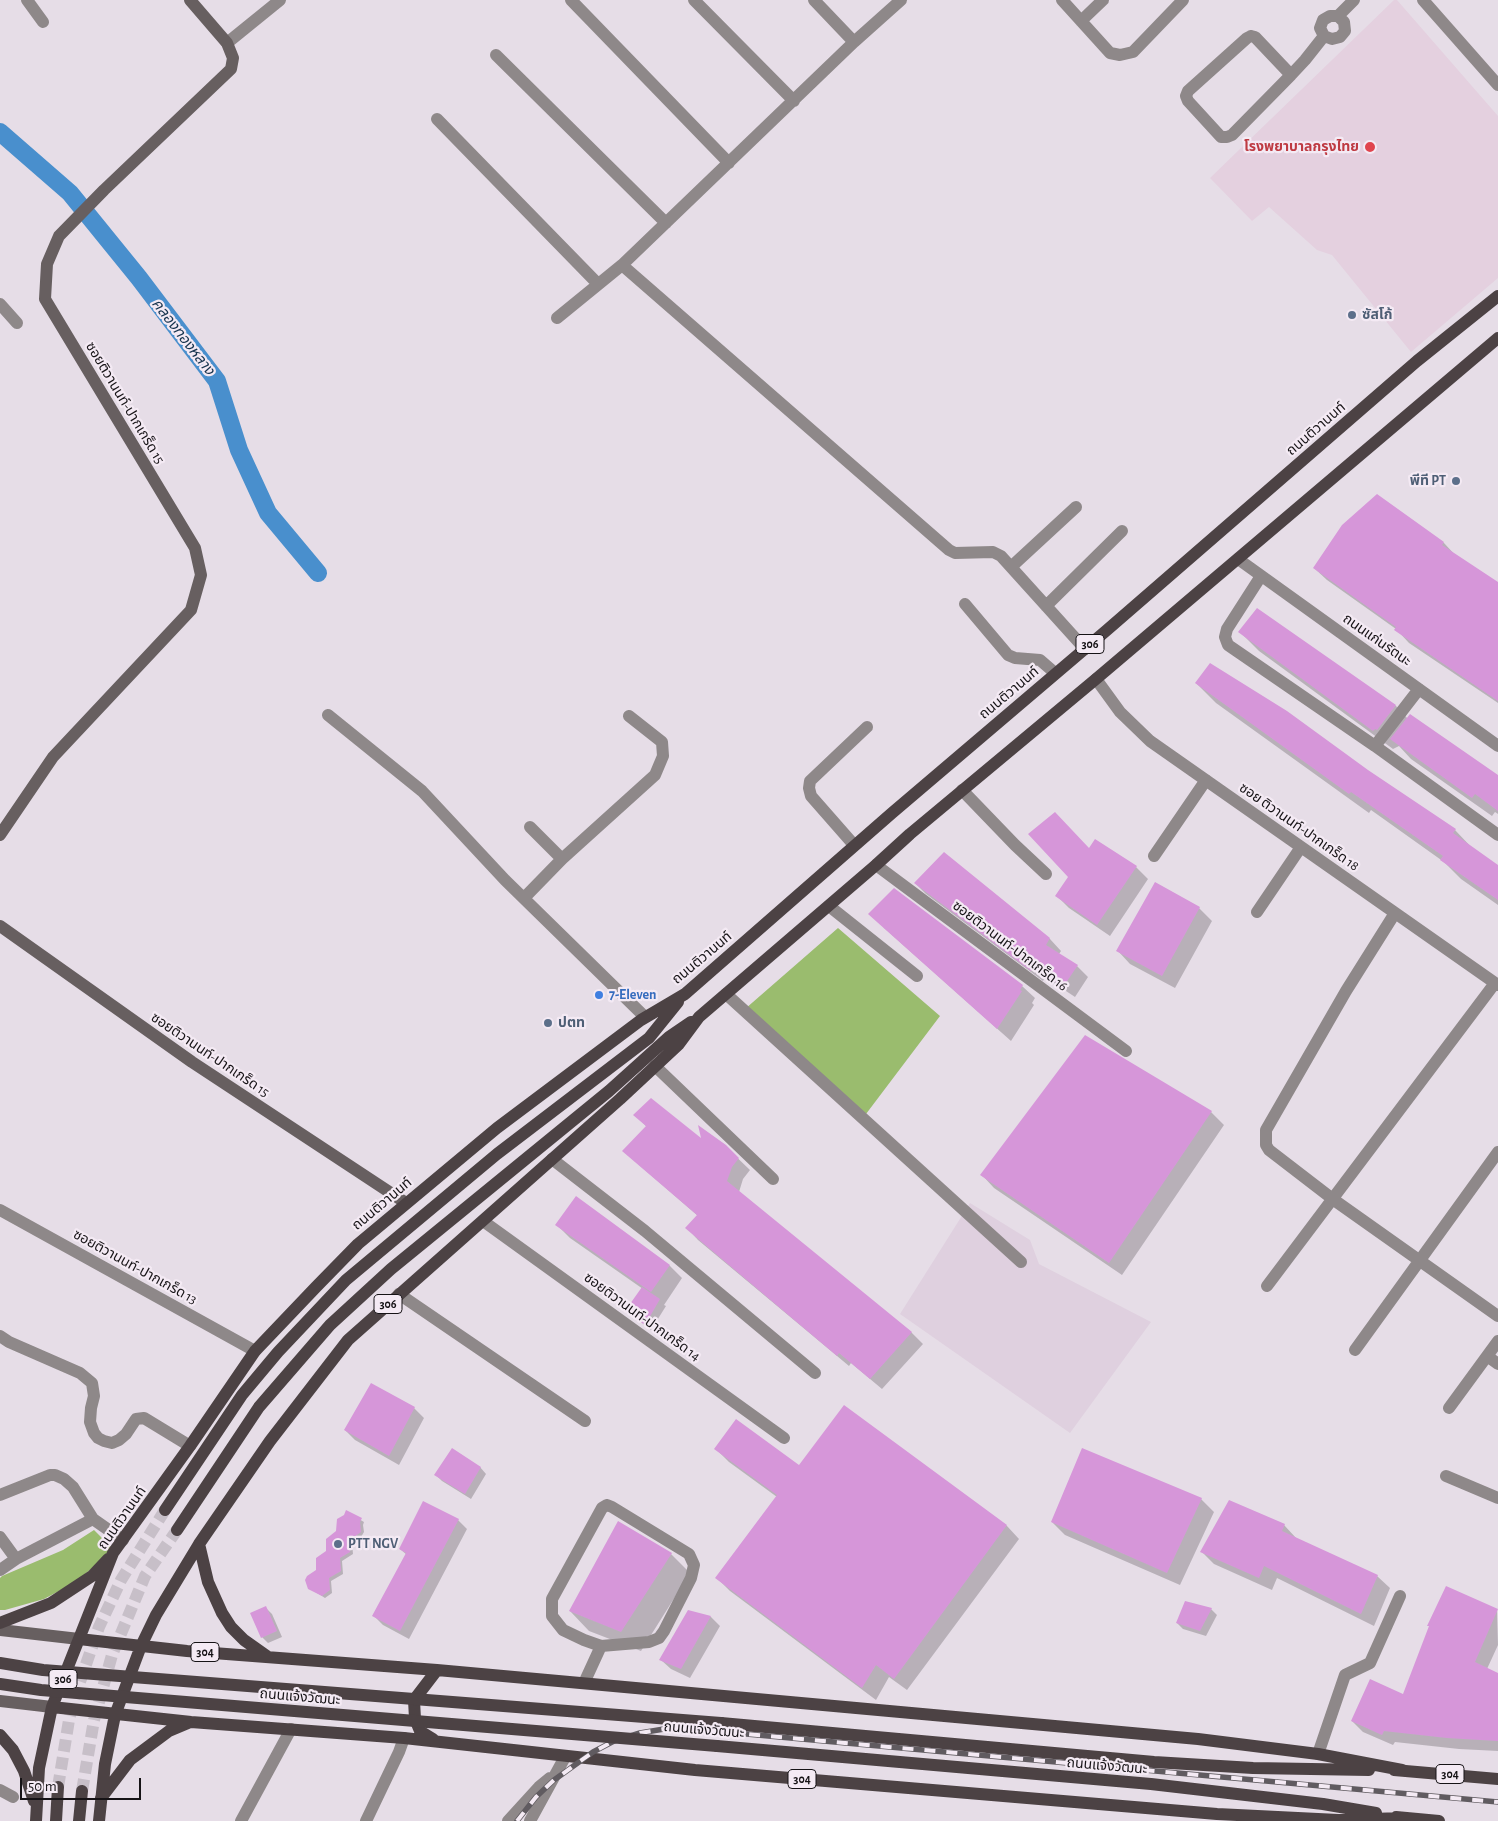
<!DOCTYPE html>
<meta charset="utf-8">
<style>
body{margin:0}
#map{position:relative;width:1498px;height:1821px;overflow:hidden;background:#e6dde7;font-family:"Alegreya Sans",sans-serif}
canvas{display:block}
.scale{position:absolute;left:20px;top:1778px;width:121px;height:22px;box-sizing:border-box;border:2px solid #161316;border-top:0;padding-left:6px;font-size:15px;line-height:18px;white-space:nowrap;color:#161316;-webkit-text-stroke:4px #f4eaf4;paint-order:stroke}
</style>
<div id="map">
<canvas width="1498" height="1821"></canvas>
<div class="scale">50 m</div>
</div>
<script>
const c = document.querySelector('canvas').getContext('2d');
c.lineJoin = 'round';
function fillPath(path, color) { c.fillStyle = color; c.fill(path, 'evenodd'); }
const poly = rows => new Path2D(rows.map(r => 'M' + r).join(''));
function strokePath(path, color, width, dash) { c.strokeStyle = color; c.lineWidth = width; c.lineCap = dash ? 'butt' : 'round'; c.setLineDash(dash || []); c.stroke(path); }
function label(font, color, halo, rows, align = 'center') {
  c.font = font + ' "Alegreya Sans","Noto Sans Thai",sans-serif'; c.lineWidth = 4.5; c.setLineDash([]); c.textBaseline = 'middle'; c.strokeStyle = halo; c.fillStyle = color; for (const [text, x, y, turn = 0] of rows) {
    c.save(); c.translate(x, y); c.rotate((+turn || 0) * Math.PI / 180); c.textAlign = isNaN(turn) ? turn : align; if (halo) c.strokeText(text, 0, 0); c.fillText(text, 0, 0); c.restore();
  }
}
const built = poly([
 [970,1203,1030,1240,1039,1264,1151,1322,1070,1433,900,1314]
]);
const medical = poly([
 [1394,0,1397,0,1498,116,1498,278,1411,352,1332,255,1317,250,1269,207,1252,221,1210,178]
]);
const green = poly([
 [838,928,940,1016,866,1114,745,1009],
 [94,1530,114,1550,74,1583,44,1599,5,1610,0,1610,0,1578,2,1576,63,1550]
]);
const shadow = poly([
 [1377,496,1444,543,1457,557,1498,584,1498,703,1409,643,1396,629,1327,580,1314,568],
 [1257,610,1396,706,1408,719,1498,777,1498,814,1495,812,1492,816,1411,759,1399,746,1393,749,1259,651,1240,632],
 [1196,683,1367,771,1455,830,1474,850,1498,868,1498,905,1461,879,1444,862,1371,810,1369,813,1216,703],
 [1090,849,1136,867,1148,879,1110,936,1069,908,1057,896],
 [944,854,1050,939,1061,951,1059,954,1077,966,1088,977,1075,997,1045,977,1043,981,926,894,915,883],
 [1155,884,1199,908,1212,921,1175,988,1130,964,1118,951],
 [883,927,1022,986,1035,998,1032,1003,1034,1005,1011,1041],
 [1211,1112,1224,1125,1122,1275,994,1188,982,1175],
 [635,1115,703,1141,725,1146,750,1170,743,1179,739,1192,911,1332,923,1344,882,1389,851,1363,849,1366,698,1240,687,1228,698,1216,623,1151,647,1127],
 [577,1198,670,1266,682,1278,664,1305,666,1306,651,1330,627,1311,643,1289,570,1238,557,1225],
 [844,1406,1007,1526,1019,1539,907,1690,889,1677,876,1700,730,1591,717,1578,777,1497,729,1462,716,1449,800,1467],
 [414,1408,424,1418,399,1465,355,1440,345,1430],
 [480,1467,486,1474,471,1499,442,1481,436,1475],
 [1201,1499,1214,1512,1180,1585,1065,1535,1052,1522],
 [347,1512,364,1522,363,1525,364,1532,361,1537,352,1543,353,1554,342,1561,343,1574,331,1581,332,1593,325,1598,309,1588],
 [458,1520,467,1529,409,1639,383,1625,374,1616,407,1555,400,1549],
 [1284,1525,1297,1539,1377,1576,1390,1588,1374,1626,1277,1578,1272,1590,1214,1564,1202,1552],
 [671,1554,690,1573,641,1651,589,1631,570,1611],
 [266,1608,272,1614,282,1637,268,1643,262,1637],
 [1211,1609,1217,1615,1206,1636,1183,1629,1177,1623],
 [1497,1610,1498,1645,1487,1669,1498,1675,1498,1751,1459,1749,1395,1742,1393,1745,1363,1732,1352,1721,1404,1695],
 [689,1611,711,1617,720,1626,690,1678,671,1669,661,1660]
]);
const canal = poly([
 [0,132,70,193,139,278,217,381,239,450,268,513,318,573]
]);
const building = poly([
 [1377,494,1444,542,1442,545,1498,582,1498,701,1394,630,1396,627,1313,568,1342,525],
 [1257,608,1396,705,1377,730,1375,729,1373,731,1238,632],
 [1210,663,1287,711,1368,770,1456,829,1453,833,1498,865,1498,900,1440,860,1443,856,1351,792,1349,794,1195,683],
 [1410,714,1498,775,1498,811,1475,794,1472,798,1390,739],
 [1055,812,1089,848,1095,839,1137,866,1097,925,1055,896,1068,877,1028,834],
 [944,852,1050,938,1046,945,1078,965,1063,987,1034,966,1031,971,914,883],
 [1155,882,1200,907,1162,976,1116,951],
 [894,888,1023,985,1020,990,1022,991,997,1029,868,914],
 [1085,1035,1212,1111,1109,1263,980,1175],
 [651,1098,701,1138,698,1125,726,1145,739,1158,732,1167,727,1181,912,1332,870,1379,839,1353,837,1356,685,1228,697,1215,622,1151,646,1126,633,1115],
 [576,1196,670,1265,651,1292,555,1225],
 [642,1287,660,1299,645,1325,625,1311],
 [371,1383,415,1407,389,1456,344,1430],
 [844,1405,1007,1525,894,1679,876,1665,862,1688,715,1578,777,1495,714,1449,736,1419,799,1465],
 [452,1448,481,1467,465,1494,434,1475],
 [1082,1448,1202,1498,1167,1573,1051,1522],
 [1229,1500,1285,1524,1282,1531,1378,1575,1361,1614,1264,1566,1259,1578,1200,1552],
 [423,1501,459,1519,400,1631,372,1616,406,1553,399,1549],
 [346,1510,362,1518,360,1522,361,1532,350,1540,350,1552,340,1558,341,1571,329,1578,330,1590,322,1596,308,1589,305,1580,307,1576,316,1570,316,1558,326,1551,326,1539,336,1531,337,1519,344,1515],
 [618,1521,672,1553,621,1632,569,1611],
 [1446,1586,1498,1609,1475,1662,1498,1673,1498,1741,1447,1738,1384,1731,1382,1735,1351,1721,1370,1679,1403,1694,1429,1626,1427,1626],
 [1185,1601,1212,1608,1200,1631,1176,1623],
 [266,1606,277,1631,261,1638,250,1613],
 [688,1610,711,1616,681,1669,659,1660]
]);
const primaryTunnel = poly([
 [58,1787,69,1720,75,1696,99,1627,121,1580,165,1510],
 [82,1791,94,1720,112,1655,145,1576,177,1530]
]);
const street = poly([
 [27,0,43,22],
 [571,0,729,163],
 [694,0,794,101],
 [814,0,854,42],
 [1062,0,1110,53,1120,55,1133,52,1183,0],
 [1423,0,1498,85],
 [1338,16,1344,22,1345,31,1340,37,1332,39,1324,36,1320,28,1323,20,1330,16,1338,16,1354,0],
 [1081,21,1103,0],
 [1251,36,1255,37,1291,75,1232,135,1227,137,1221,137,1188,101,1186,96,1188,91,1247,38,1251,36],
 [227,43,280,0],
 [496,55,666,223],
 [1291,75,1305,60,1324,36],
 [437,119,598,284],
 [622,265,949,550,955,553,993,552,1001,556,1085,649],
 [0,304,17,323],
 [557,318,622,265,854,42,901,0],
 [1238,559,1498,746],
 [1011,567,1076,507],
 [1261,576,1227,629,1225,637,1228,645,1375,746,1498,835],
 [965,604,1008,655,1015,658,1040,660,1055,673],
 [1046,606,1122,531],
 [1096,679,1120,712,1150,741,1498,985],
 [328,715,422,791,505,880,645,1017],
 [1375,746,1419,689],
 [962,790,1015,845,1046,874],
 [530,827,562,859],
 [854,845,811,796,809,788,810,781,867,727],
 [1154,856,1206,780],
 [876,865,1126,1051],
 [524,898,562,859,655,775,663,756,662,742,629,716],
 [829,906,917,976],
 [1257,912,1301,847],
 [1395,913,1346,991,1266,1130,1266,1145,1269,1150,1334,1200,1498,1316],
 [726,994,1021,1262],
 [655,1066,773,1179],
 [552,1159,645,1231,815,1373],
 [0,1210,255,1351],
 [483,1221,784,1438],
 [1267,1286,1495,983],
 [399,1294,585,1421],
 [0,1336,9,1342,80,1373,92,1383,94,1396,91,1408,90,1422,94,1433,98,1438,104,1441,112,1443,119,1440,126,1434,136,1419,144,1418,190,1446],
 [1355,1350,1498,1152],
 [1487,1356,1498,1364],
 [1449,1408,1498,1341],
 [1446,1476,1498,1498],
 [0,1495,50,1475,55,1475,64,1479,73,1487,93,1519],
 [607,1505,612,1507,689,1554,694,1565,691,1578,664,1631,659,1638,649,1642,601,1646,584,1640,563,1630,552,1616,552,1599,602,1508,607,1505],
 [0,1537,16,1559],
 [0,1570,16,1559,93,1519,123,1540],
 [584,1683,601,1646],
 [1318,1754,1345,1675,1370,1663,1400,1596],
 [0,1790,13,1797],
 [241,1821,291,1729],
 [366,1821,399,1752,404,1738],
 [508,1821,539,1787,550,1778],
 [530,1821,565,1757]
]);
const secondary = poly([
 [0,835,53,757,191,610,201,575,195,548,45,299,47,264,59,236,104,190,231,69,233,58,227,43,190,0],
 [0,926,192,1062,406,1203],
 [0,1630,79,1639],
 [0,1701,52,1707]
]);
const primary = poly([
 [165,1510,242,1395,278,1352,346,1280,497,1154,649,1038,678,1002],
 [177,1530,259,1407,330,1325,391,1269,609,1091,669,1037,691,1022],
 [199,1544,208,1582,222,1613,231,1627,244,1640,268,1657],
 [0,1623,51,1603,92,1576,108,1559],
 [79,1639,187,1651,437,1670,1198,1739,1318,1754,1402,1770],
 [52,1707,191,1722,404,1738,695,1770,1217,1814,1338,1820,1404,1818],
 [721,1723,1154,1762,1253,1768,1369,1770],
 [0,1735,13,1750,24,1771,34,1801],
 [433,1739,420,1731,415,1719,414,1700,437,1670],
 [717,1746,1151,1784,1323,1804,1376,1813],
 [1394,1770,1498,1779],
 [101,1798,130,1760,169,1731,188,1723],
 [1396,1817,1439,1821],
 [36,1821,39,1768,52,1707,113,1553,190,1446,255,1351,316,1287,358,1244,497,1128,641,1020,685,994,892,813,1107,630,1417,361,1498,296],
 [56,1821,58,1787],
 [79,1821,82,1791],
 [99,1821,105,1764,115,1715,141,1646,156,1615,199,1544,270,1441,348,1340,620,1099,679,1044,699,1017,876,865,910,834,1096,679,1498,338]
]);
const rail = poly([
 [517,1821,536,1797,554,1780,593,1752,614,1741,640,1733,664,1729,691,1729,1498,1802]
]);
const primaryBridge = poly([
 [0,1663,43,1670,721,1723],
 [0,1684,41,1690,717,1746]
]);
const markers = [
 [1370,147,6,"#e0444e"],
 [1352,315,5,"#5c6f8a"],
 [1456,481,5,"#5c6f8a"],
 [599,995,5,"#3f7fe0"],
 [548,1023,5,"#5c6f8a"],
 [338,1544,5,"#5c6f8a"]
];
const shields = [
 [1090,644,28],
 [388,1304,28],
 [205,1652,28],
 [63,1679,28],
 [1450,1774,28],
 [802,1779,28]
];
const shieldNames = [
 ["306",1090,644],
 ["306",388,1304],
 ["304",205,1652],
 ["306",63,1679],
 ["304",1450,1774],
 ["304",802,1779]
];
const healthNames = [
 ["โรงพยาบาลกรุงไทย",1359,147]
];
const serviceNames = [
 ["ซัสโก้",1362,315],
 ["พีที PT",1446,481,"right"],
 ["ปตท",558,1023],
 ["PTT NGV",348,1544]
];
const streetNames = [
 ["ซอยติวานนท์-ปากเกร็ด 15",125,403,59],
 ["ถนนติวานนท์",1316,429,-41],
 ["ถนนแก่นรัตนะ",1377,640,35],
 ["ถนนติวานนท์",1009,693,-40],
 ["ซอย ติวานนท์-ปากเกร็ด 18",1299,827,35],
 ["ซอยติวานนท์-ปากเกร็ด 16",1010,946,37],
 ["ถนนติวานนท์",702,958,-40],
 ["ซอยติวานนท์-ปากเกร็ด 15",210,1055,34],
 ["ถนนติวานนท์",382,1204,-40],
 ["ซอยติวานนท์-ปากเกร็ด 13",135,1267,29],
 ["ซอยติวานนท์-ปากเกร็ด 14",642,1317,36],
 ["ถนนติวานนท์",122,1518,-55],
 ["ถนนแจ้งวัฒนะ",300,1697,5],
 ["ถนนแจ้งวัฒนะ",704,1730,5],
 ["ถนนแจ้งวัฒนะ",1107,1766,5]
];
const shopNames = [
 ["7-Eleven",609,995]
];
const waterNames = [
 ["คลองทองหลาง",183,337,52]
];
fillPath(built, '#dfd0df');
fillPath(medical, '#e4d0df');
fillPath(green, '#9abc6e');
fillPath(shadow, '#0003');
strokePath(canal, '#498fcd', 18);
fillPath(building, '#d696d9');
strokePath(primaryTunnel, '#c7bfc8', 12, [12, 6]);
strokePath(street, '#8e8889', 12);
strokePath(secondary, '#675f60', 12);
strokePath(primary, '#4c4244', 12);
strokePath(rail, '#605b60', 5.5);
strokePath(rail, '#f4eaf4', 4, [11]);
strokePath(primaryBridge, '#4c4244', 12);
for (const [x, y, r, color] of markers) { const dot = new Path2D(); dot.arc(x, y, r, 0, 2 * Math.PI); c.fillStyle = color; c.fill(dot); strokePath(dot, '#f4eaf4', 2); }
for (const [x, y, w] of shields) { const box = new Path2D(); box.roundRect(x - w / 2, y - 9.5, w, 19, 4); c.fillStyle = '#f4eaf4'; c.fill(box); strokePath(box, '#161316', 1); }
label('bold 12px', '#161316', null, shieldNames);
label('bold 14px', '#be3a42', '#f4eaf4', healthNames, 'right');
label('bold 14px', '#4e5e75', '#f4eaf4', serviceNames, 'left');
label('14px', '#161316', '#f4eaf4', streetNames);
label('bold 14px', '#366cbe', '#f4eaf4', shopNames, 'left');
label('italic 15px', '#17344e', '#f4eaf4', waterNames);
</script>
